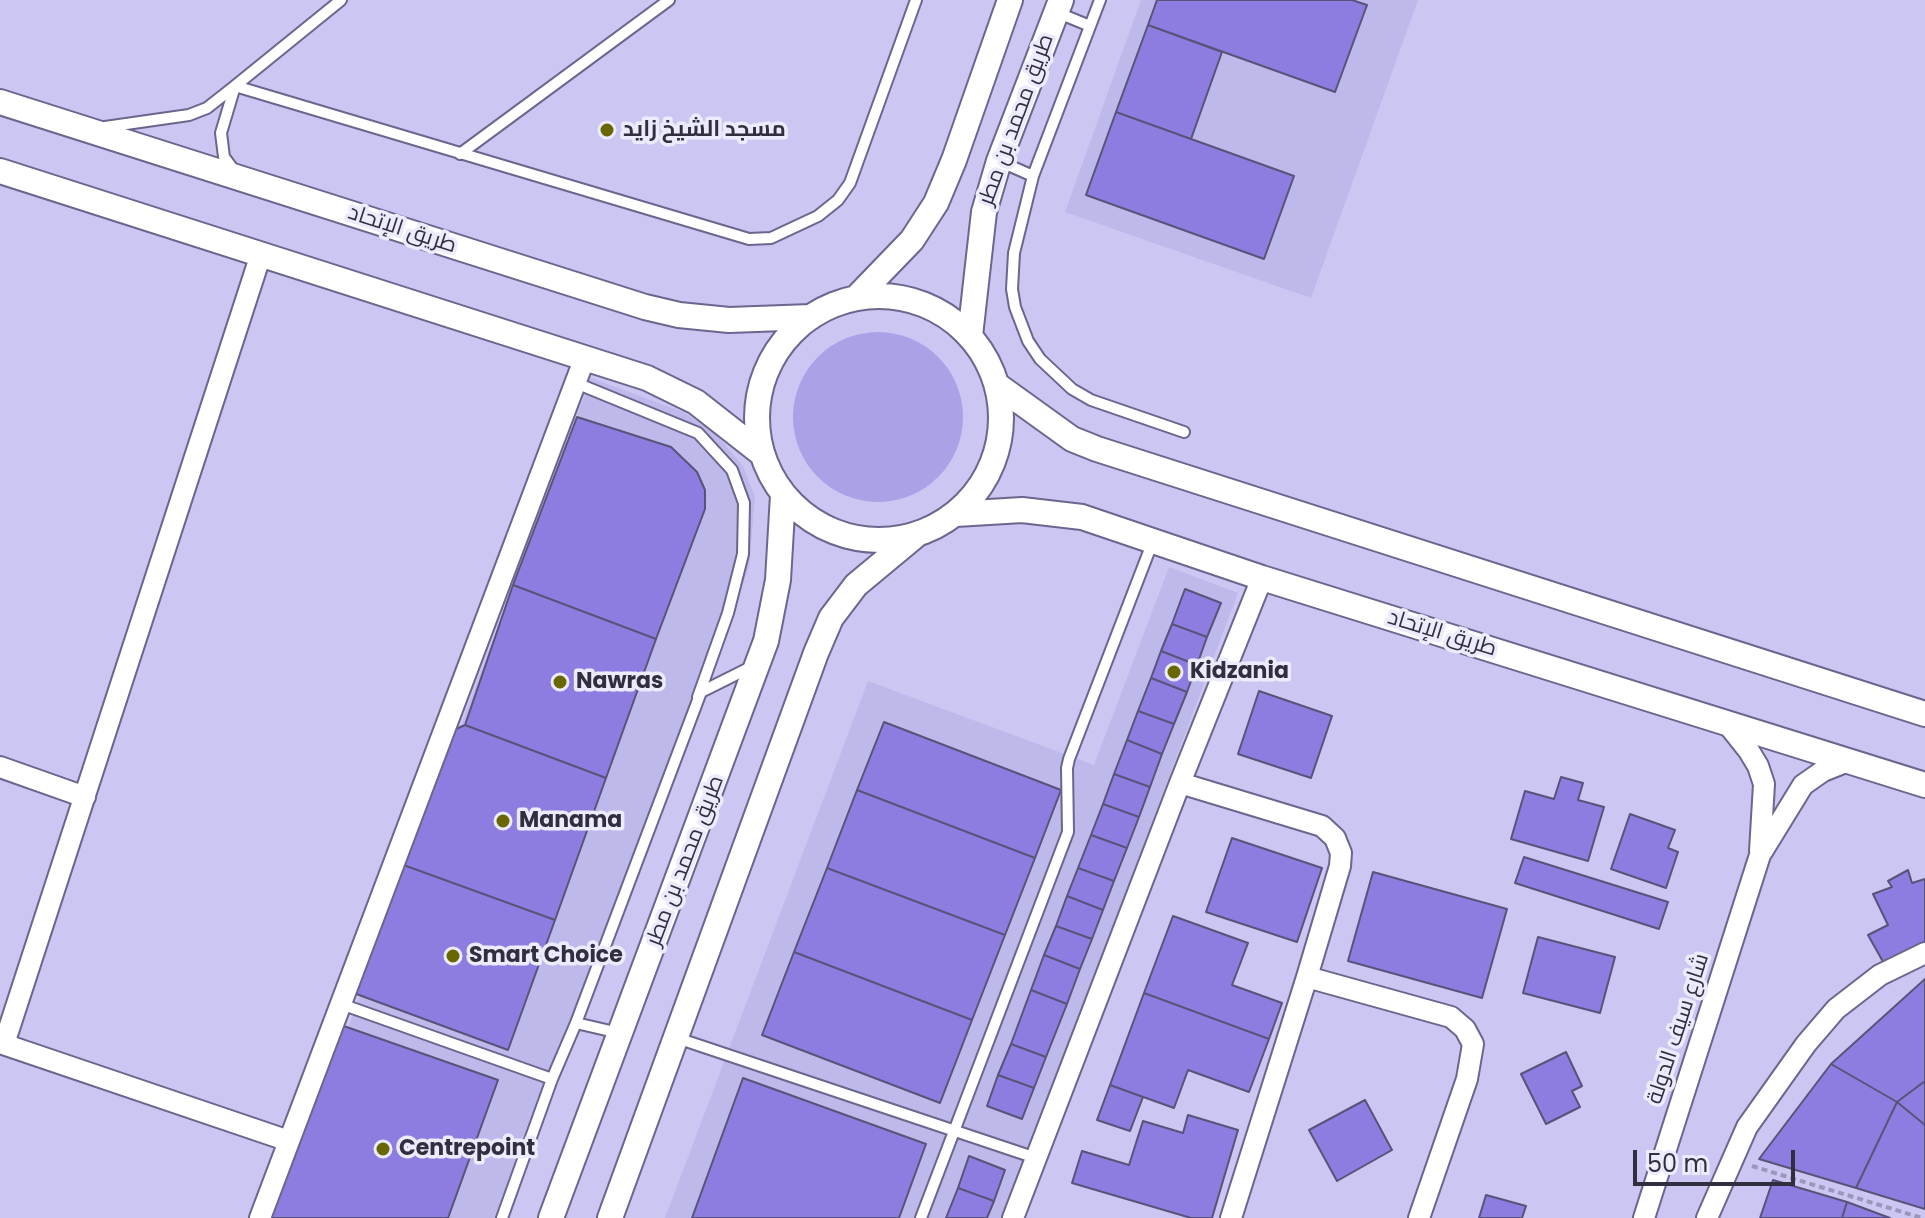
<!DOCTYPE html>
<meta charset="utf-8">
<style>
body{margin:0}
#map{position:relative;width:1925px;height:1218px;overflow:hidden;background:#cbc6f2;font-family:Poppins,sans-serif}
canvas{display:block}
.scale{position:absolute;left:1633px;top:1150px;width:162px;height:36px;box-sizing:border-box;border:4px solid #302e3f;border-top:0;padding-left:10px;font-size:24px;line-height:28px;white-space:nowrap;color:#302e3f;-webkit-text-stroke:6px #ecebfd;paint-order:stroke}
</style>
<div id="map">
<canvas width="1925" height="1218"></canvas>
<div class="scale">50 m</div>
</div>
<script>
const c = document.querySelector('canvas').getContext('2d');
c.lineJoin = 'round';
function fillPath(path, color) { c.fillStyle = color; c.fill(path, 'evenodd'); }
const poly = rows => new Path2D(rows.map(r => 'M' + r).join(''));
function strokePath(path, color, width, dash) { c.strokeStyle = color; c.lineWidth = width; c.lineCap = dash ? 'butt' : 'round'; c.setLineDash(dash || []); c.stroke(path); }
function label(font, color, halo, rows, align = 'center') {
  c.font = font + ' Poppins,Cairo,sans-serif'; c.lineWidth = 7; c.setLineDash([]); c.textBaseline = 'middle'; c.strokeStyle = halo; c.fillStyle = color; for (const [text, x, y, turn = 0] of rows) {
    c.save(); c.translate(x, y); c.rotate((+turn || 0) * Math.PI / 180); c.textAlign = isNaN(turn) ? turn : align; if (halo) c.strokeText(text, 0, 0); c.fillText(text, 0, 0); c.restore();
  }
}
const built = poly([
 [1141,0,1418,0,1311,298,1065,212],
 [591,378,683,412,714,432,743,466,755,497,749,567,506,1218,277,1218],
 [1169,567,1238,593,1003,1218,665,1218,868,681,1094,765]
]);
const green = poly([
 '793 417a85 85 0 1 1 170 0a85 85 0 1 1-170 0Z'
]);
const building = poly([
 [1157,0,1352,0,1367,5,1335,92,1148,25,1157,0],
 [1148,25,1222,52,1191,139,1116,112,1148,25],
 [1116,112,1294,176,1264,259,1086,195,1116,112],
 [577,417,671,447,697,472,705,490,705,509,656,639,513,585,577,417],
 [513,585,656,639,606,778,465,725,513,585],
 [1185,589,1221,603,1207,637,1172,624,1185,589],
 [1172,624,1207,637,1197,665,1161,651,1172,624],
 [1161,651,1197,665,1187,692,1151,678,1161,651],
 [1151,678,1187,692,1174,724,1138,711,1151,678],
 [1259,691,1332,716,1311,778,1238,754,1259,691],
 [1138,711,1174,724,1162,754,1127,740,1138,711],
 [884,722,1061,790,1035,858,857,790,884,722],
 [465,725,606,778,555,920,398,863,447,733,465,725],
 [1127,740,1162,754,1150,787,1114,774,1127,740],
 [1114,774,1150,787,1139,817,1103,804,1114,774],
 [1561,777,1583,783,1578,800,1604,807,1588,861,1511,839,1525,791,1554,799,1561,777],
 [857,790,1035,858,1005,935,827,868,857,790],
 [1103,804,1139,817,1127,848,1091,835,1103,804],
 [1630,814,1675,830,1668,848,1678,852,1666,888,1611,869,1630,814],
 [1091,835,1127,848,1114,881,1078,868,1091,835],
 [1232,838,1322,868,1297,942,1206,912,1232,838],
 [1524,857,1668,902,1659,929,1515,883,1524,857],
 [398,863,555,920,508,1050,351,992,398,863],
 [827,868,1005,935,972,1020,794,952,827,868],
 [1078,868,1114,881,1103,910,1067,896,1078,868],
 [1908,870,1912,883,1925,879,1925,946,1886,967,1868,935,1888,925,1873,894,1892,887,1888,881,1908,870],
 [1373,872,1507,909,1482,998,1348,961,1373,872],
 [1067,896,1103,910,1092,939,1056,926,1067,896],
 [1173,916,1248,943,1232,985,1282,1003,1269,1039,1144,993,1173,916],
 [1056,926,1092,939,1080,969,1044,955,1056,926],
 [1538,937,1615,957,1600,1013,1523,993,1538,937],
 [794,952,972,1020,940,1103,762,1035,794,952],
 [1044,955,1080,969,1067,1004,1031,990,1044,955],
 [1925,979,1925,1081,1897,1102,1831,1064,1925,979],
 [1031,990,1067,1004,1046,1057,1011,1044,1031,990],
 [1144,993,1269,1039,1249,1092,1188,1070,1174,1108,1110,1085,1144,993],
 [338,1024,498,1080,448,1218,268,1218,338,1024],
 [1011,1044,1046,1057,1034,1088,998,1075,1011,1044],
 [1566,1052,1582,1086,1572,1091,1580,1107,1546,1124,1521,1074,1566,1052],
 [1831,1064,1897,1102,1856,1188,1759,1159,1831,1064],
 [998,1075,1034,1088,1022,1119,987,1106,998,1075],
 [743,1078,926,1144,899,1218,692,1218,743,1078],
 [1925,1081,1925,1125,1897,1102,1925,1081],
 [1110,1085,1143,1097,1130,1131,1097,1120,1110,1085],
 [1365,1100,1392,1150,1337,1181,1309,1130,1365,1100],
 [1897,1102,1925,1125,1925,1209,1856,1188,1897,1102],
 [1188,1115,1238,1130,1212,1218,1191,1218,1072,1183,1082,1151,1129,1165,1143,1121,1183,1133,1188,1115],
 [969,1156,1005,1170,994,1201,958,1188,969,1156],
 [1773,1180,1847,1202,1842,1218,1760,1218,1773,1180],
 [958,1188,994,1201,987,1218,946,1218,958,1188],
 [1486,1195,1526,1206,1522,1218,1479,1218,1486,1195],
 [1847,1202,1890,1218,1842,1218,1847,1202]
]);
const path = poly([
 [1752,1166,1922,1218]
]);
const service = poly([
 [1100,0,1033,176,1014,253,1012,289,1015,307,1028,341,1040,359,1072,389,1091,400,1184,432],
 [1056,12,1090,26],
 [235,86,749,239,771,238,818,216,838,200,850,183,916,0],
 [235,86,341,0],
 [98,128,189,115,207,108,235,86,221,133,224,157,236,173],
 [460,154,669,0],
 [999,161,1033,176],
 [576,383,698,433,732,470,744,503,743,554,728,613,698,697],
 [341,1004,552,1079],
 [576,1023,619,1033],
 [677,1038,1036,1158],
 [502,1218,552,1079,576,1023,701,692,753,666],
 [921,1218,1068,832,1067,768,1069,759,1153,541]
]);
const minor = poly([
 [1726,722,1749,751,1758,766,1764,784,1760,851],
 [0,767,85,797],
 [1180,783,1322,826,1335,838,1341,853,1340,866,1307,977,1231,1218],
 [1307,977,1451,1017,1465,1029,1473,1044,1467,1079,1419,1218],
 [0,1043,289,1141],
 [4,1044,261,254],
 [260,1218,584,360],
 [1013,1218,1180,783,1262,578],
 [1644,1218,1760,855,1803,785,1823,771,1848,761],
 [1707,1218,1747,1127,1806,1044,1836,1009,1880,975,1925,953]
]);
const tertiary = poly([
 [0,102,645,307,679,315,729,320,811,317],
 [0,171,647,378,696,402,761,453],
 '757 418a122 122 0 1 1 244 0a122 122 0 1 1-244 0Z',
 [856,298,912,240,936,203,954,160,1010,0],
 [970,336,984,212,999,161,1061,0],
 [997,385,1072,439,1097,449,1925,714],
 [956,514,1022,510,1082,517,1262,578,1925,785],
 [551,1218,766,641,778,580,783,495],
 [610,1218,816,653,831,618,856,585,915,536]
]);
const markers = [
 [607,130,8,"#686702"],
 [1174,672,8,"#686702"],
 [560,682,8,"#686702"],
 [503,821,8,"#686702"],
 [453,956,8,"#686702"],
 [383,1149,8,"#686702"]
];
const streetNames = [
 ["طريق محمد بن مطر",1017,120,-70],
 ["طريق اﻹتحاد",402,230,18],
 ["طريق اﻹتحاد",1442,634,17],
 ["طريق محمد بن مطر",686,861,-69],
 ["شارع سيف الدولة",1679,1029,-72]
];
const poiNames = [
 ["مسجد الشيخ زايد",623,130],
 ["Kidzania",1190,672],
 ["Nawras",576,682],
 ["Manama",519,821],
 ["Smart Choice",469,956],
 ["Centrepoint",399,1149]
];
fillPath(built, '#beb9eb');
fillPath(green, '#aaa1e6');
fillPath(building, '#8e7de0');
strokePath(building, '#585379', 2);
strokePath(service, '#6b668d', 14);
strokePath(minor, '#6b668d', 24);
strokePath(tertiary, '#6b668d', 28);
strokePath(path, '#9b97bb', 4, [6, 4]);
strokePath(service, '#fff', 10);
strokePath(minor, '#fff', 20);
strokePath(tertiary, '#fff', 24);
for (const [x, y, r, color] of markers) { const dot = new Path2D(); dot.arc(x, y, r, 0, 2 * Math.PI); c.fillStyle = color; c.fill(dot); strokePath(dot, '#ecebfd', 3); }
label('22px', '#302e3f', '#ecebfd', streetNames);
label('bold 22px', '#302e3f', '#ecebfd', poiNames, 'left');
</script>
